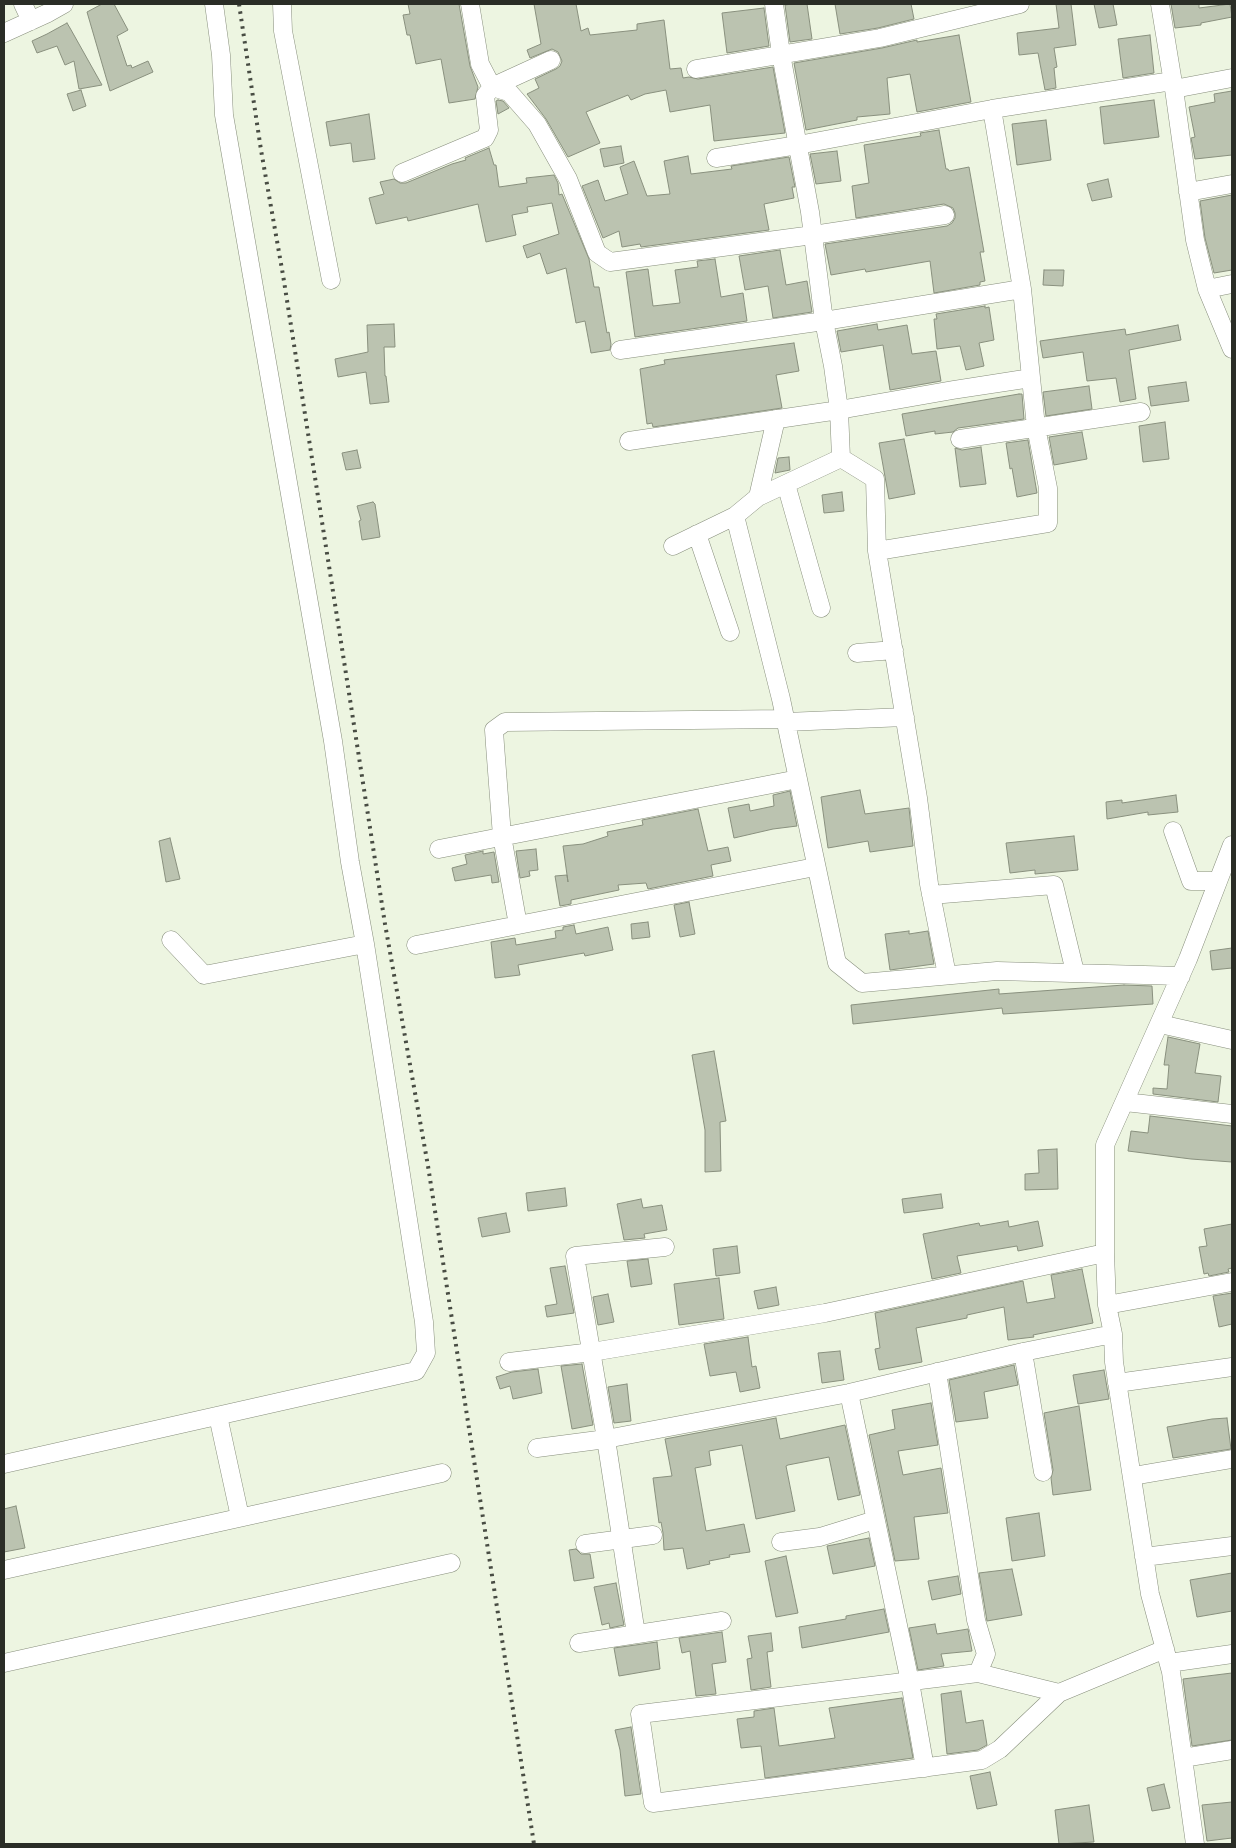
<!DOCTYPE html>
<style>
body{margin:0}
#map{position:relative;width:1236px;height:1848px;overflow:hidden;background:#edf5e1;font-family:Cabin,sans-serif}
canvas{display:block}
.frame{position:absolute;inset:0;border:5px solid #2a2d26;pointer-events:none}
</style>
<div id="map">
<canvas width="1236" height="1848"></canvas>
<div class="frame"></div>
</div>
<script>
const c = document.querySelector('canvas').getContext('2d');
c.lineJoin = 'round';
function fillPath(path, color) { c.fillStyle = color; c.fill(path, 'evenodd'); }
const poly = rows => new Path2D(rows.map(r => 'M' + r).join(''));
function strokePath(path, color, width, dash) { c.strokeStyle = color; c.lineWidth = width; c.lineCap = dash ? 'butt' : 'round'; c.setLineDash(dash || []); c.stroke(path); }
const building = poly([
 [102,4,114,4,128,30,117,36,127,66,131,65,132,68,148,61,153,72,110,91,87,12,102,4],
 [408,4,459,4,470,66,478,87,475,99,449,103,441,59,416,64,410,35,407,35,403,15,410,14,408,4],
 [534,4,576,4,581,31,588,28,590,35,637,30,637,24,664,20,670,69,681,68,683,78,689,77,698,79,773,67,785,133,714,141,710,105,670,112,666,90,645,94,631,100,628,95,586,112,600,143,568,157,546,119,527,94,539,88,535,79,556,69,560,66,562,61,558,52,552,49,530,58,527,50,541,44,534,4],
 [792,4,807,4,812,39,790,42,785,5,792,4],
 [835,4,911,4,914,19,878,28,840,34,835,4],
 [1056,4,1071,4,1076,45,1054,48,1057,67,1054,68,1056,88,1045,90,1038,53,1019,55,1017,33,1059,28,1056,4],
 [1094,4,1113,4,1117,25,1099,28,1094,4],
 [1171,4,1199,4,1199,8,1230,4,1232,17,1201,23,1201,25,1175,28,1171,4],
 [764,8,769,46,727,53,722,13,764,8],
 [67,23,70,28,102,85,79,89,74,61,65,65,57,46,37,53,32,41,47,34,67,23],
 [959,35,971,102,917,112,910,74,887,78,890,114,857,117,857,120,806,130,794,63,882,48,917,40,917,42,959,35],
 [1150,35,1154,73,1123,78,1118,39,1150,35],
 [81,90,86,106,73,111,67,94,81,90],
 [1232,91,1232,155,1195,159,1191,138,1195,137,1189,107,1215,102,1214,94,1232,91],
 [498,100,503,101,509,108,498,114,496,101,498,100],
 [1154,100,1159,137,1104,144,1100,107,1154,100],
 [369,114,375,159,353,162,351,143,330,146,326,122,369,114],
 [1046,120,1051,160,1017,165,1012,124,1046,120],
 [939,130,946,169,948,169,949,171,969,167,984,252,980,252,985,281,980,282,980,285,934,293,930,261,866,272,865,269,831,275,825,244,947,226,952,223,955,218,955,213,953,208,944,204,856,218,852,186,869,183,864,145,921,136,920,133,939,130],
 [621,146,624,163,604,167,600,149,621,146],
 [489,148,494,165,496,165,499,187,527,183,526,178,554,175,558,183,559,195,562,194,589,259,594,287,599,287,607,333,609,332,611,344,610,350,591,353,585,321,576,323,566,268,547,274,540,253,527,258,523,246,559,234,552,203,527,207,528,212,512,215,516,235,486,242,478,204,408,221,407,217,376,224,369,198,384,194,380,182,394,179,400,183,406,183,452,164,466,160,465,158,489,148],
 [837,151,841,181,816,184,810,154,837,151],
 [688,156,691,174,732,169,731,166,789,157,795,187,792,187,794,198,764,204,769,230,641,247,640,244,622,247,619,231,603,238,582,186,598,180,605,201,628,194,620,167,634,161,647,196,670,194,664,161,688,156],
 [1108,179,1112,197,1092,201,1087,184,1108,179],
 [1232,195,1232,270,1214,273,1205,238,1200,201,1232,195],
 [780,250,786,285,807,281,812,312,773,318,768,286,745,290,739,256,780,250],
 [715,259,721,297,743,293,747,321,635,337,626,272,648,269,653,306,680,303,675,270,698,267,697,261,715,259],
 [1044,270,1064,270,1063,286,1043,285,1044,270],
 [985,306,985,308,989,307,994,340,979,343,984,366,966,370,960,346,937,349,934,319,937,319,936,314,985,306],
 [394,324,395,347,384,347,385,376,386,376,389,402,370,404,366,372,338,377,335,359,368,352,367,325,394,324],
 [877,324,878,330,907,325,912,354,936,351,941,381,890,390,883,345,841,352,837,331,877,324],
 [1178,325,1181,340,1129,350,1136,399,1120,402,1116,378,1087,381,1083,352,1043,358,1040,341,1125,329,1126,335,1178,325],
 [794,343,799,371,776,375,782,408,653,427,652,423,647,424,640,369,665,364,664,360,794,343],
 [1186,382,1189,401,1151,406,1148,387,1186,382],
 [1089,386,1092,409,1046,416,1043,392,1089,386],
 [1019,394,1022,394,1024,419,958,428,953,432,935,434,935,431,906,436,902,414,1019,394],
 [1165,422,1169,459,1143,462,1139,426,1165,422],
 [1082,432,1087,459,1054,465,1049,437,1082,432],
 [904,439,915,494,889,499,879,443,904,439],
 [1028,440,1037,493,1017,497,1012,468,1010,469,1006,443,1028,440],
 [981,447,986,484,960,487,955,448,962,450,981,447],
 [357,450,361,468,346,470,342,453,357,450],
 [789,457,790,470,775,473,778,458,789,457],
 [842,492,844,511,824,513,822,495,842,492],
 [373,502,375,504,380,537,362,540,359,521,361,520,357,506,373,502],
 [860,790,865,814,909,808,913,846,870,852,868,841,828,848,821,797,860,790],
 [790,791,797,826,773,829,734,838,728,808,749,804,750,811,774,806,773,795,790,791],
 [1176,795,1178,812,1148,815,1148,812,1107,819,1106,802,1122,800,1122,803,1176,795],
 [698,809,708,851,728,847,731,861,711,865,713,876,648,889,646,883,618,885,619,890,571,900,571,904,560,906,555,876,567,875,568,882,563,846,583,844,608,836,607,832,643,825,642,820,698,809],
 [1074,836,1078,870,1035,874,1035,870,1010,873,1006,843,1074,836],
 [170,838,180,879,166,882,159,841,170,838],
 [536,849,538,870,529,871,530,876,520,878,516,851,536,849],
 [483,851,483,854,494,852,499,882,492,883,491,875,455,881,452,868,467,864,465,855,483,851],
 [689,902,695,934,680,937,674,905,689,902],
 [648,922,650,937,632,939,631,924,648,922],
 [574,925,576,934,608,927,613,950,585,956,584,953,518,965,520,975,495,978,491,942,515,938,516,945,556,938,555,931,563,930,563,927,574,925],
 [909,931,909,934,928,931,934,964,890,970,885,934,909,931],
 [1232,948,1232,968,1212,970,1210,951,1232,948],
 [1124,985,1152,986,1153,1004,1003,1014,1002,1008,853,1024,851,1005,999,989,999,994,1124,985],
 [1168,1037,1200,1044,1195,1073,1221,1076,1218,1102,1153,1094,1153,1088,1167,1089,1169,1065,1164,1065,1168,1037],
 [714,1051,726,1121,720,1122,721,1171,705,1172,705,1130,692,1055,714,1051],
 [1150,1116,1232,1126,1232,1162,1191,1159,1128,1151,1131,1131,1148,1133,1150,1116],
 [1057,1149,1058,1189,1025,1190,1025,1174,1039,1173,1038,1150,1057,1149],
 [565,1188,567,1206,528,1211,526,1193,565,1188],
 [941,1194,943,1208,904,1213,902,1199,941,1194],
 [641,1199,643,1208,662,1205,667,1230,644,1234,645,1238,624,1240,617,1204,641,1199],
 [506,1213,510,1232,482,1237,478,1218,506,1213],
 [1008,1221,1009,1227,1038,1221,1043,1246,1018,1251,1017,1246,957,1256,961,1273,932,1279,923,1234,979,1223,980,1226,1008,1221],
 [1232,1224,1232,1268,1228,1269,1229,1272,1209,1276,1208,1273,1204,1274,1199,1247,1207,1246,1204,1229,1232,1224],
 [737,1246,740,1273,716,1276,713,1249,737,1246],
 [648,1259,652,1284,631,1287,627,1261,648,1259],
 [565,1266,574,1313,547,1317,545,1306,557,1304,550,1268,565,1266],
 [1082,1269,1093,1323,1033,1335,1034,1337,1008,1340,1004,1307,967,1315,967,1318,916,1328,922,1362,879,1370,875,1349,880,1348,875,1313,1023,1281,1027,1303,1055,1298,1051,1275,1082,1269],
 [719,1278,724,1319,679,1325,674,1284,719,1278],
 [776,1287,779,1305,758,1309,754,1291,776,1287],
 [1232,1293,1232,1324,1219,1327,1213,1296,1232,1293],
 [608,1294,614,1322,598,1325,593,1297,608,1294],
 [748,1337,752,1367,756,1366,760,1388,740,1392,736,1372,710,1376,704,1344,748,1337],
 [840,1351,844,1380,822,1383,818,1353,840,1351],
 [582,1364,593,1425,572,1429,561,1366,582,1364],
 [1014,1365,1018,1385,984,1392,988,1418,956,1422,949,1380,1014,1365],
 [538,1369,542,1393,513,1399,510,1386,500,1389,496,1377,512,1372,538,1369],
 [1104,1370,1109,1399,1078,1404,1073,1375,1104,1370],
 [627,1384,631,1421,614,1423,608,1387,627,1384],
 [931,1403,938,1445,898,1451,903,1475,941,1468,948,1513,914,1517,919,1559,895,1561,869,1435,895,1429,892,1410,931,1403],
 [1079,1406,1091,1490,1053,1495,1051,1478,1053,1470,1044,1413,1079,1406],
 [776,1418,780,1439,845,1425,860,1495,838,1500,829,1457,788,1465,786,1466,795,1511,756,1519,742,1445,709,1451,711,1465,695,1468,706,1531,744,1524,750,1552,729,1555,730,1557,709,1561,710,1564,687,1569,683,1548,664,1550,663,1533,661,1522,659,1523,653,1478,672,1476,665,1439,776,1418],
 [1227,1418,1231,1449,1173,1458,1167,1427,1212,1419,1227,1418],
 [16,1506,25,1548,4,1552,4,1509,16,1506],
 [1039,1513,1045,1556,1012,1561,1006,1518,1039,1513],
 [869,1538,875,1566,833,1574,827,1546,869,1538],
 [576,1549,581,1554,590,1554,594,1578,574,1581,569,1550,576,1549],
 [786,1556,798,1613,776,1617,765,1561,786,1556],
 [1012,1569,1022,1615,987,1621,979,1573,1012,1569],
 [1232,1573,1232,1611,1197,1617,1190,1580,1232,1573],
 [958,1576,961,1594,932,1600,928,1581,958,1576],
 [616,1583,624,1625,610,1628,609,1623,602,1625,594,1587,616,1583],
 [884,1609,889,1632,802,1648,799,1627,846,1619,846,1616,884,1609],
 [935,1624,937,1634,968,1629,972,1651,941,1654,944,1666,918,1670,909,1628,935,1624],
 [722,1632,726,1662,712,1664,716,1694,696,1696,690,1651,682,1653,679,1638,722,1632],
 [771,1633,773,1651,767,1652,771,1687,751,1690,747,1659,752,1658,748,1636,771,1633],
 [657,1642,660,1669,619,1676,614,1648,657,1642],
 [1232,1673,1232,1740,1192,1746,1183,1679,1232,1673],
 [961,1691,966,1723,983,1720,987,1745,978,1750,947,1754,941,1694,961,1691],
 [902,1698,913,1758,765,1778,761,1746,741,1748,737,1719,754,1717,754,1711,774,1708,779,1746,835,1738,829,1708,902,1698],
 [631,1727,641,1794,625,1796,620,1750,615,1730,631,1727],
 [990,1772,997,1805,977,1809,970,1776,990,1772],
 [1164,1784,1170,1808,1152,1811,1147,1788,1164,1784],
 [1232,1802,1232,1838,1207,1841,1202,1805,1232,1802],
 [1089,1805,1094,1842,1059,1844,1055,1810,1089,1805]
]);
const street = poly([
 [23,4,31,21],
 [214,4,221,55,224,115,333,741,350,862,365,944],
 [282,4,283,31,331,280],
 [470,4,480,64,492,87,509,92,537,124,568,179,597,253,610,262,813,235,945,215],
 [774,4,781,54,810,212,824,321,833,366,839,410,841,458,758,497,735,516,781,699,837,963,862,983,997,971,1181,976],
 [1160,4,1174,89],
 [4,33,48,13,64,4],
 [696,69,880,38,1020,4],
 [1232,78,1174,89,1195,240,1207,289,1232,349],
 [716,158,798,145,992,109,1172,81],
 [402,173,485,138,489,130,485,96,492,87,551,60],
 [1188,192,1232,184],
 [1207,289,1232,284],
 [620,350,824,321,1022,289],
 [960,439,1141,412],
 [629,441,839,410,953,390,1031,378],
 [841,458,875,479,877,551],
 [786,484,821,608],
 [758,497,776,419],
 [697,534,730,632],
 [673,546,735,516],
 [857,653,894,650],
 [786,722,905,717],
 [1173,831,1191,881,1218,881],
 [439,849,798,779],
 [931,895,1054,885,1075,972],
 [518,925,502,836,495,745,494,730,505,722,785,719],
 [416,945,815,867],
 [947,975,929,884,918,798,877,551,1048,523,1048,488,1036,427,1022,289,992,109],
 [1160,1024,1232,1040],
 [1125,1102,1232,1114],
 [1107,1305,1232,1282],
 [1023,1352,1043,1472],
 [509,1362,592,1352,825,1313,1105,1253],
 [937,1372,976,1620,986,1654,978,1673],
 [1117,1383,1232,1367],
 [849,1393,910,1682,925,1768],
 [218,1416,240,1517],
 [537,1448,606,1439,849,1393,1023,1352,1113,1334],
 [4,1464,416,1371,426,1353,424,1322,365,944,204,975,171,940],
 [1133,1476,1232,1459],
 [781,1542,820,1537,875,1520],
 [585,1544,653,1535],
 [1144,1557,1232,1546],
 [4,1570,442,1473],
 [636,1634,606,1439,575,1256,665,1247],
 [579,1643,722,1621],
 [4,1663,451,1563],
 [1169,1663,1232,1654],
 [1059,1693,978,1673,640,1714,653,1803,982,1760,1000,1749,1059,1693,1165,1649],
 [1183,1758,1232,1750],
 [1195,1844,1171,1672,1150,1594,1114,1362,1113,1334,1107,1305,1105,1253,1105,1145,1188,959,1232,845]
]);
const rail = poly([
 [239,4,261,150,283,275,344,661,385,924,428,1166,534,1844]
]);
fillPath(building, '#bbc3b0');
strokePath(building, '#89907e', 1);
strokePath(street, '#878e7c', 19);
strokePath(street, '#fff', 18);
strokePath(rail, '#484c43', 4, [2.5, 5]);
</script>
